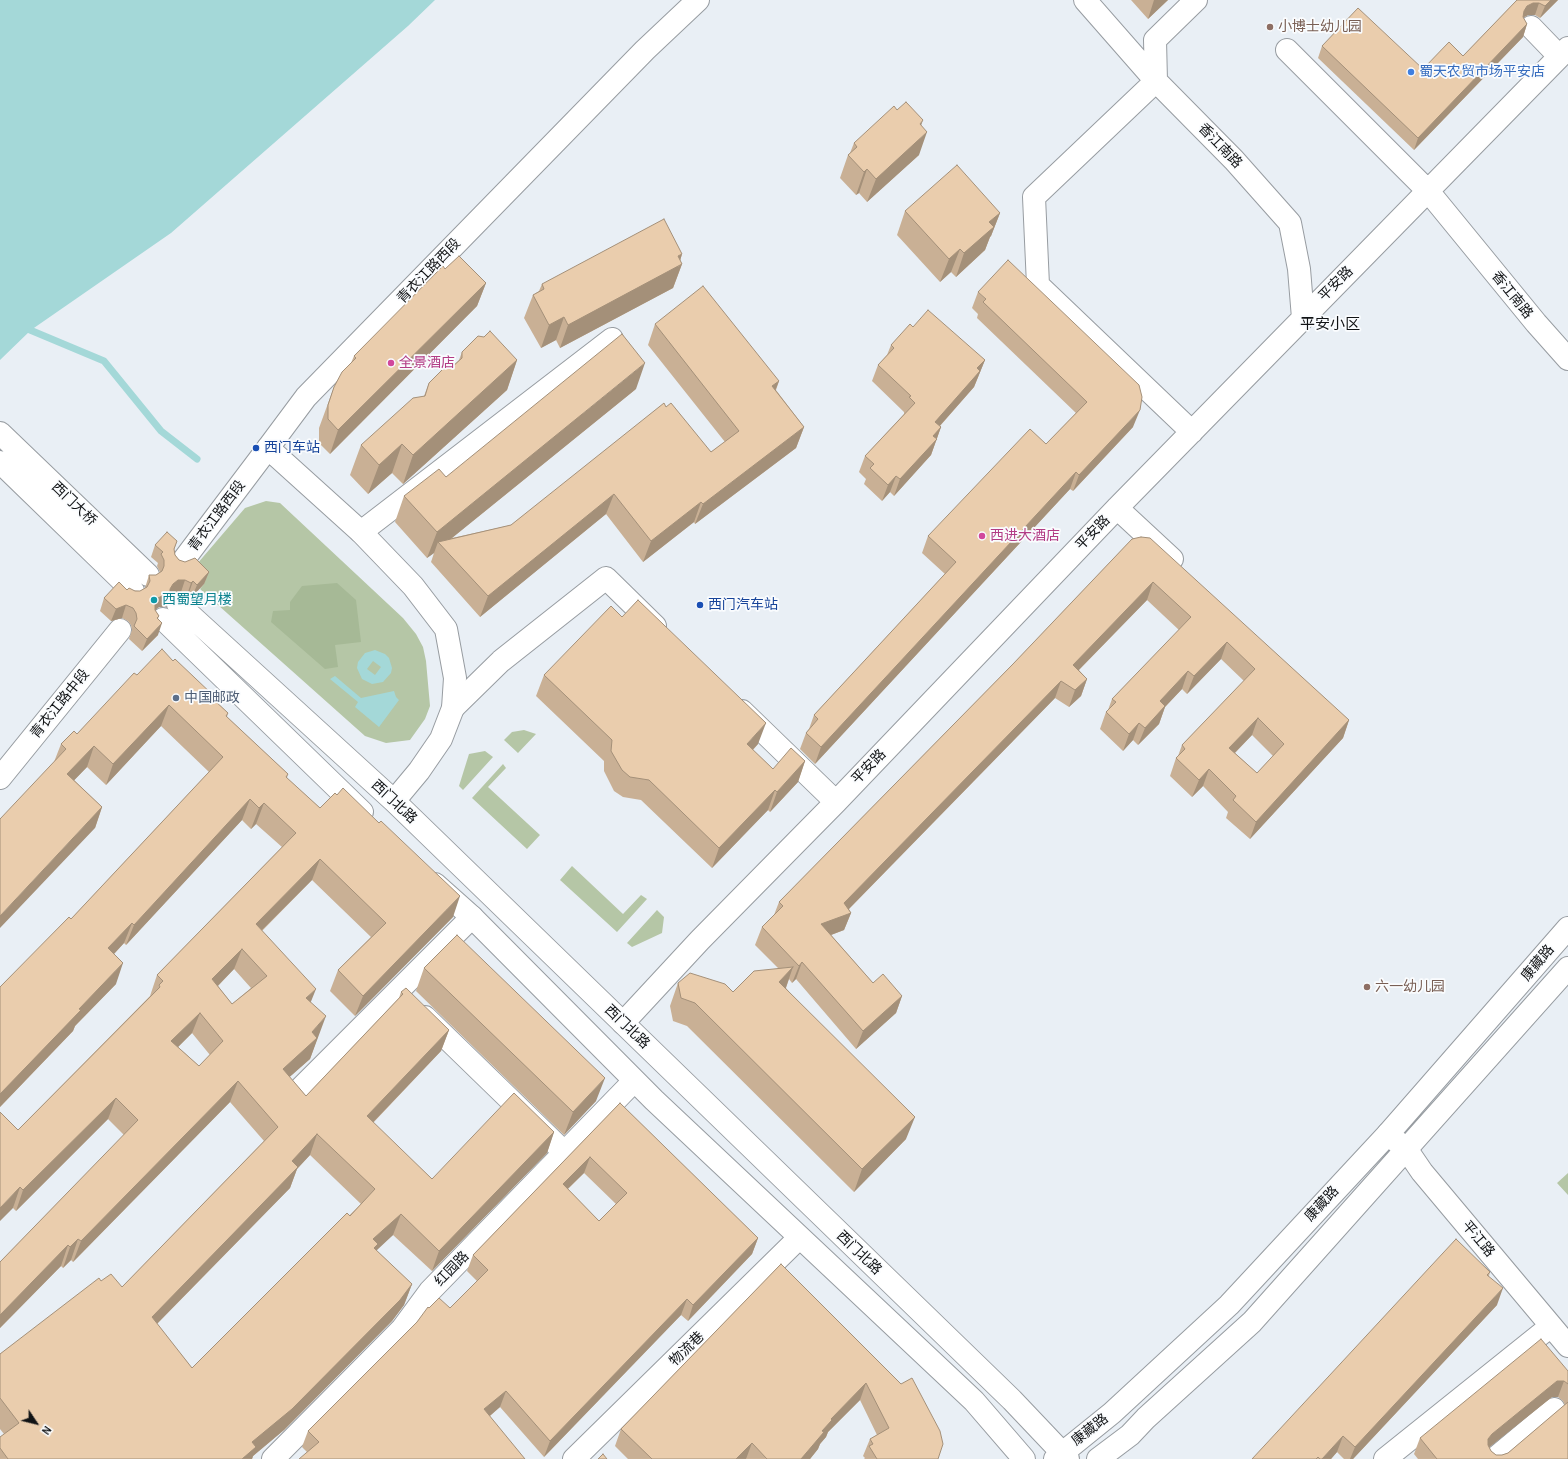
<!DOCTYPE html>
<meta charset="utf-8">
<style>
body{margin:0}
#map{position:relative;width:1568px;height:1459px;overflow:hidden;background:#e9eff5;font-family:Karla,sans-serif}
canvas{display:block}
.north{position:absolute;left:16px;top:1403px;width:40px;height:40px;-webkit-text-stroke:3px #fafcfe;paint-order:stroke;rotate:125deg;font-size:11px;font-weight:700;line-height:16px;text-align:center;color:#111315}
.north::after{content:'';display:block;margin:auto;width:14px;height:18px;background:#111315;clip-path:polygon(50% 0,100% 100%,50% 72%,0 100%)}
</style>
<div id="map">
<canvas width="1568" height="1459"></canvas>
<div class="north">N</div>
</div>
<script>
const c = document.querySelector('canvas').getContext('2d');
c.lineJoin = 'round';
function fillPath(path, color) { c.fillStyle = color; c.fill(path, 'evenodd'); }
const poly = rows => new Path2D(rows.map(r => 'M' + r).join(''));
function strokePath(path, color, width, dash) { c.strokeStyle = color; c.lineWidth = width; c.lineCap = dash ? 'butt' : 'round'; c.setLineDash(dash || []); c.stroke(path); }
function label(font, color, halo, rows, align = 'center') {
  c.font = font + ' Karla,"Noto Sans SC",sans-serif'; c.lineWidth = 3.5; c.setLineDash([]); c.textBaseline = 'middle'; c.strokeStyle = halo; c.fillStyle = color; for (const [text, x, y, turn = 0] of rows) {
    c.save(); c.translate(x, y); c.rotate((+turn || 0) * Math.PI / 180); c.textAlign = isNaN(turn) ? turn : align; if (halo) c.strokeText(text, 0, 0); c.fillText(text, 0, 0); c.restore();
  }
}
const green = poly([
 [266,501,280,503,403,618,416,634,423,647,426,661,430,706,425,719,410,740,386,743,365,736,200,589,204,584,191,571,245,508],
 [524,730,536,734,518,753,504,740,512,732],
 [485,751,493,757,463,790,459,786,469,754],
 [503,764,506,768,488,787,540,835,527,849,472,798],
 [572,866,623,914,641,895,647,899,617,932,560,880],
 [657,910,664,917,662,933,632,947,627,943],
 [1568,1173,1568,1195,1557,1183]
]);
const forest = poly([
 [337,583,356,600,361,642,335,645,338,667,325,669,271,622,273,611,290,610,290,602,302,586]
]);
const water = poly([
 [0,0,435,0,408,26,171,233,31,330,0,360],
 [375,650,385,654,389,658,392,668,391,673,383,682,372,684,362,679,357,668,358,662,365,653],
 [373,661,381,667,375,675,367,669],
 [335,676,361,698,394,691,396,697,399,700,379,727,355,707,358,702,330,679]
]);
const stream = poly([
 [30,330,104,361,161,431,197,459]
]);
const minor = poly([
 [1085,0,1156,81,1234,160,1290,223,1299,269,1303,318],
 [1531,27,1559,56],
 [1287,50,1428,191,1536,323,1568,359],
 [1192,432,1038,285,1034,197,1156,81,1155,40,1196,0],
 [268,448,306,397,645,50,698,0],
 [1117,508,1172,559],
 [361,532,612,339],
 [453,708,501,661,606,578,655,626],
 [742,711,836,802],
 [425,1017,565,1153],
 [623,1023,700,940,836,802,1117,508,1568,48],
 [299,1090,472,917],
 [1388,1134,1407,1150,1422,1172,1568,1346],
 [273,1459,402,1329,430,1291,634,1081],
 [574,1459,799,1238],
 [1385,1459,1551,1326],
 [1494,1459,1554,1409]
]);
const major = poly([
 [0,433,148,575],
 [0,462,133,591],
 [182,562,268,448,361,532,413,586,446,629,455,678,453,708,441,739,419,771,394,801],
 [178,604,394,801,1012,1400,1068,1459],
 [163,619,362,812],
 [0,778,120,630],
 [435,884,472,917,654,1100,974,1401,1024,1459],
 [1055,1459,1112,1413,1229,1305,1388,1134,1568,928],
 [1098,1459,1130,1435,1146,1418,1252,1322,1568,968]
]);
const wall = poly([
 [1131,0,1168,0,1148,19],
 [1517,0,1558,0,1540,18,1535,15,1528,15,1523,18,1527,24,1523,37,1414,150,1318,58,1322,46,1423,69,1463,56],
 [897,110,921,126,919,155,867,202,859,193,856,195,840,178,848,155,850,153,854,143],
 [905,211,1000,213,991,236,990,237,985,250,956,277,951,272,940,282,897,235],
 [682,254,680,261,682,264,673,288,560,348,556,340,541,348,524,318,533,295,539,291,542,284],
 [445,269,486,283,477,306,330,454,319,443,319,428,334,387,351,363,354,356],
 [978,292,1133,427,1073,491,1070,489,1057,503,815,764,800,749,806,733,809,729,814,715,945,574,922,553,928,536,1046,444,1076,413,977,318,978,314,972,308],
 [655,324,779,381,776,390,804,427,796,448,695,524,694,522,643,562,606,514,480,617,431,562,434,553,427,558,395,522,404,496,636,389,452,538,511,525,666,407,711,452,725,442,648,345],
 [913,327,985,360,974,387,940,426,941,427,931,455,894,496,890,492,882,501,864,484,866,479,859,472,865,456,904,414,904,412,872,381,878,365,887,355,891,345],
 [462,352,517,360,507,390,403,484,392,473,368,494,350,475,361,445,424,396,429,383,451,368,459,360],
 [1132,539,1349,720,1343,738,1250,839,1226,818,1228,812,1203,786,1192,797,1170,776,1176,758,1178,756,1182,745,1244,681,1221,659,1187,694,1182,689,1165,707,1159,724,1138,745,1133,740,1123,751,1100,729,1106,712,1108,710,1112,699,1179,630,1147,600,1079,670,1087,679,1081,696,1069,707,1055,698,849,909,851,913,844,930,831,935,873,983,902,996,896,1013,856,1049,796,979,792,983,789,979,786,988,906,1139,854,1192,687,1026,673,1021,670,1006,678,983,733,992,779,969,755,945,762,927,774,915,779,902,1013,664],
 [1252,735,1273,756,1257,773,1235,753],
 [177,541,174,550,175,555,179,560,209,572,204,584,192,597,189,593,187,595,181,592,174,592,170,595,166,607,159,607,155,610,159,616,158,619,158,635,142,651,129,639,132,630,131,625,128,621,122,618,111,621,100,611,104,598,127,590,140,591,145,588,149,575,156,575,160,572,157,566,158,563,151,557,155,545],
 [137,675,214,700,228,713,227,717,288,774,287,778,320,808,453,917,355,1016,330,991,338,970,371,937,312,880,262,931,311,1002,318,1037,317,1039,310,1059,289,1077,306,1096,399,998,401,992,449,1030,441,1051,373,1123,432,1179,554,1132,547,1153,432,1271,393,1235,376,1250,412,1284,404,1305,392,1321,284,1430,253,1456,252,1459,0,1459,0,1437,4,1434,0,1429,0,1354,101,1281,122,1287,264,1141,230,1102,73,1262,71,1260,63,1268,61,1266,0,1328,0,1262,124,1135,108,1119,16,1211,13,1208,18,1130,150,996,157,975,282,847,256,824,251,829,242,820,126,945,124,943,114,954,116,984,75,1026,73,1031,0,1107,0,987,71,919,209,772,161,726,106,785,87,767,74,780,102,807,95,828,54,762,61,744,77,734],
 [234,969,251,988,232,1004,218,986],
 [192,1033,210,1055,199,1066,178,1047],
 [310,1155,361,1204,192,1368,157,1324,290,1188,297,1169],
 [544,675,758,744,753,750,773,769,805,761,798,782,770,812,768,810,712,868,641,800,623,797,614,791,604,771,604,761,536,696],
 [424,968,596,1101,564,1135,416,991],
 [620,1103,758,1238,752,1254,688,1321,681,1315,544,1457,500,1407,490,1416,307,1452,302,1447,308,1431,417,1322,429,1308,450,1308,477,1281,467,1271,473,1255],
 [584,1173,616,1204,599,1221,568,1189],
 [781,1264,938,1459,864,1459,865,1458,863,1456,870,1439,877,1435,860,1400,828,1432,826,1437,820,1444,818,1449,810,1459,628,1459,615,1446,621,1429],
 [1490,1272,1489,1276,1497,1305,1353,1459,1344,1459,1337,1452,1331,1459,1252,1459],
 [1568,1371,1568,1459,1418,1459,1414,1454,1420,1438],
 [1552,1397,1558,1397,1563,1401,1565,1405,1508,1453,1502,1455,1496,1455,1491,1451,1489,1447]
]);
const shadedWall = poly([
 [1154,0,1168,0,1148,19],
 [1551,0,1558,0,1540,18,1545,6],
 [1533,3,1539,3,1535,15,1528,15,1522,18,1524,11,1527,6],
 [1527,24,1523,37,1414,150,1418,138],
 [923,120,915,143,927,132,919,155,867,202,876,179,920,124],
 [867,169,859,193,856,195,864,172],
 [1000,213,991,236,990,237,985,250,956,277,964,253,989,222],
 [960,249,951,272,940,282,949,259],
 [682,254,678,267,682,264,673,288,560,348,568,325],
 [486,283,477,306,330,454,338,430],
 [564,317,556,340,541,348,549,325],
 [517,360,507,390,403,484,413,455],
 [985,360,974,387,929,438,935,422,977,368],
 [645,363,636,389,442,546,438,542,434,553,427,558,437,532],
 [779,381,771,401,772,386],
 [1140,410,1133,427,1073,491,1079,475],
 [804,427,796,448,695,524,703,504],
 [941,427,931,455,894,496,900,479,933,436],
 [402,444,392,473,368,494,379,465],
 [1076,472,1070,489,815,764,821,747],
 [896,476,890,492,882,501,888,485],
 [614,494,606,514,480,617,488,596],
 [701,502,694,522,643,562,651,541],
 [209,572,204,584,192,597,197,585],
 [178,580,185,580,181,592,174,592,170,595,166,607,159,607,154,611,155,603,158,598,164,595,170,589,173,584],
 [193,581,189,593,187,595,191,583],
 [1153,582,1147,600,1067,682,1073,665],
 [126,605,122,618,111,621,116,609],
 [162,623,158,635,142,651,147,639],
 [1227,642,1221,659,1187,694,1194,676],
 [1188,671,1182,689,1165,707,1159,724,1138,745,1145,728,1160,701],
 [1087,679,1081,696,1069,707,1075,690],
 [1061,681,1055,698,842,916,851,913,844,930,815,941,821,924,844,903],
 [169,705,161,726,106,785,113,764],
 [1258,718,1252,735,1223,765,1229,748],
 [1349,720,1343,738,1250,839,1256,822],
 [766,723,758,744,739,764,747,744],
 [1139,723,1133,740,1123,751,1129,734],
 [94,746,87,767,60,795,67,774],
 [805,761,798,782,770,812,777,792],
 [1209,769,1203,786,1192,797,1199,780],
 [775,790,768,810,712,868,719,848],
 [250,799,242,820,126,945,134,925],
 [264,803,256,824,251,829,259,808],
 [102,807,95,828,0,928,0,916],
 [320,859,312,880,248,944,256,924],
 [460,896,453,917,355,1016,363,996],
 [132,923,124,943,100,969,108,948],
 [242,949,234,969,204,1000,212,979],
 [802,962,796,979,792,983,799,966],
 [123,963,116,984,75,1026,73,1031,0,1107,0,1094,79,1009],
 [793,967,785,990,779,982],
 [316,989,308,1009,306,998],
 [902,996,896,1013,856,1049,863,1031],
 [200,1013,192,1033,164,1061,171,1041],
 [326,1016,310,1059,275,1090,283,1069,312,1032],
 [449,1030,441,1051,359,1137,367,1116],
 [605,1078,596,1101,564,1135,573,1112],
 [238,1081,230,1102,73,1262,81,1241],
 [116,1098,108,1119,16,1211,23,1190],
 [915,1117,906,1139,854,1192,862,1169],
 [554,1132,547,1153,432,1271,439,1251],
 [317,1134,310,1155,297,1169,290,1188,144,1337,152,1317,292,1161],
 [590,1157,584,1173,557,1199,563,1184],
 [20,1187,13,1208,0,1221,0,1208],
 [401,1214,393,1235,376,1251,371,1265,373,1239],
 [758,1238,752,1254,688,1321,693,1305],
 [78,1239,71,1260,63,1268,70,1247],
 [68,1245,61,1266,0,1328,0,1315],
 [412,1284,404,1305,392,1321,284,1430,253,1456,252,1459,242,1459,252,1442],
 [1503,1288,1497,1305,1353,1459,1350,1459,1355,1447],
 [687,1299,681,1315,544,1457,550,1441],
 [1557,1381,1564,1381,1558,1397,1552,1397,1486,1450,1488,1439,1492,1434],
 [866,1383,860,1400,828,1432,826,1437,820,1444,818,1449,810,1459,801,1459,831,1419],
 [506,1391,500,1407,479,1425,484,1409],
 [1343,1436,1337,1452,1331,1459,1322,1459],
 [752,1443,746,1459,736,1459]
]);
const building = poly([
 [1517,0,1551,0,1545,6,1539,3,1533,3,1527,6,1524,11,1523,17,1527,24,1418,138,1322,46,1358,8,1423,69,1449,42,1463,56,1517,0],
 [906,102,923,120,920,124,927,132,876,179,867,169,864,172,848,155,857,147,854,143,894,106,897,110,906,102],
 [957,165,1000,213,989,222,994,227,988,232,964,253,960,249,949,259,905,211,957,165],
 [664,219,682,254,678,256,682,264,568,325,564,317,549,325,533,295,544,289,542,284,664,219],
 [459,256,486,283,338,430,328,419,328,405,334,387,342,372,356,358,354,356,443,266,445,269,459,256],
 [1008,260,1139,385,1142,397,1140,410,1079,475,1076,472,1063,486,821,747,806,733,818,719,814,715,956,562,928,536,1030,429,1046,444,1087,402,983,302,986,299,978,292,1008,260],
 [703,286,779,381,772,386,804,427,703,504,701,502,651,541,614,494,488,596,438,542,511,525,664,403,666,407,671,403,711,452,739,431,655,324,703,286],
 [928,310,985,360,977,368,980,371,935,422,941,427,933,436,937,439,900,479,896,476,888,485,870,468,874,464,865,456,915,403,909,397,911,396,878,365,894,348,891,345,910,324,913,327,928,310],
 [490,331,517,360,413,455,402,444,379,465,361,445,413,398,425,396,429,383,443,369,451,368,462,358,462,352,478,336,484,337,490,331],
 [622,334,645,363,437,532,404,496,439,469,446,477,622,334],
 [167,532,177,541,174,549,175,555,179,560,185,562,195,558,209,572,197,585,193,581,191,583,185,580,178,580,173,584,170,589,170,595,164,595,158,598,155,603,155,610,159,616,157,618,162,623,147,639,134,626,137,619,136,613,133,608,126,605,116,609,104,598,119,582,127,590,129,588,135,591,140,591,147,587,150,581,149,575,156,575,162,571,164,566,164,560,161,554,163,552,155,545,167,532],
 [1141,537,1150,538,1349,720,1256,822,1233,800,1236,796,1209,769,1199,780,1176,758,1185,749,1182,745,1255,669,1227,642,1194,676,1188,671,1160,701,1165,706,1145,728,1139,723,1129,734,1106,712,1116,702,1112,699,1191,617,1153,582,1073,665,1087,679,1075,690,1061,681,844,903,851,913,821,924,873,983,883,974,902,996,863,1031,802,962,799,966,762,927,783,906,779,902,1013,664,1132,539,1141,537],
 [1258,718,1284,744,1257,773,1229,748,1258,718],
 [638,600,766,723,747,744,773,769,791,748,805,761,777,792,775,790,719,848,649,780,630,777,622,770,611,751,612,740,544,675,611,606,622,617,638,600],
 [162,649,173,661,175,659,215,697,213,699,228,713,226,716,288,774,286,777,320,808,335,793,337,795,343,788,379,823,381,821,460,896,363,996,338,970,386,923,320,859,256,924,316,989,306,998,326,1016,312,1032,317,1038,283,1069,306,1096,403,994,401,992,406,988,449,1030,367,1116,432,1179,514,1093,554,1132,439,1251,401,1214,373,1239,378,1244,374,1248,412,1284,400,1300,292,1409,252,1442,256,1447,242,1459,8,1459,0,1448,0,1437,19,1423,0,1398,0,1354,99,1278,101,1281,111,1274,122,1287,278,1127,238,1081,81,1241,78,1239,70,1247,68,1245,0,1315,0,1262,138,1120,116,1098,23,1190,20,1187,0,1208,0,1112,18,1130,160,987,159,985,163,981,157,975,296,833,264,803,259,808,250,799,134,925,132,923,108,948,123,963,79,1009,81,1010,0,1094,0,987,69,917,71,919,223,757,169,705,113,764,94,746,67,774,102,807,0,916,0,819,66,749,61,744,74,731,77,734,134,673,137,675,162,649],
 [242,949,267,976,232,1004,212,979,242,949],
 [200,1013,223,1041,199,1066,171,1041,200,1013],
 [317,1134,375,1189,350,1216,347,1213,192,1368,152,1317,298,1167,292,1161,317,1134],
 [457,935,605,1078,573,1112,424,968,457,935],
 [793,967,779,982,915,1117,862,1169,695,1003,681,998,678,983,690,973,725,984,733,992,754,971,793,967],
 [620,1103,758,1238,693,1305,687,1299,550,1441,506,1391,484,1409,525,1459,299,1459,319,1442,308,1431,417,1322,428,1307,429,1308,439,1298,450,1308,488,1270,473,1255,620,1103],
 [590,1157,627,1193,599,1221,563,1184,590,1157],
 [1456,1239,1490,1272,1487,1275,1503,1288,1355,1447,1343,1436,1322,1459,1320,1459,1318,1457,1316,1459,1252,1459,1456,1239],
 [781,1264,901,1384,912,1378,940,1431,943,1444,938,1459,877,1459,869,1446,873,1444,870,1439,889,1428,866,1383,831,1419,832,1420,822,1431,824,1432,801,1459,767,1459,752,1443,736,1459,652,1459,621,1429,781,1264],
 [1541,1339,1568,1371,1568,1384,1564,1381,1557,1381,1492,1434,1488,1439,1488,1445,1491,1451,1496,1455,1502,1455,1508,1453,1568,1402,1568,1459,1437,1459,1420,1438,1541,1339],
 [603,1454,607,1459,598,1459,603,1454]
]);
const markers = [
 [1270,27,4,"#8d6e63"],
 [1411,72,4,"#3f7fe0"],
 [391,363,4,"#d1479c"],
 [256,448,4,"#1a4fb4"],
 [982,536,4,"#d1479c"],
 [154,600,4,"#0f9aa8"],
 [700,605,4,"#1a4fb4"],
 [176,698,4,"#5c6f8a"],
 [1367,987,4,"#8d6e63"]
];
const educationNames = [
 ["小博士幼儿园",1278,27],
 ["六一幼儿园",1375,987]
];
const shopNames = [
 ["蜀天农贸市场平安店",1419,72]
];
const streetNames = [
 ["香江南路",1220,146,46],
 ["青衣江路西段",429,271,-46],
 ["平安路",1336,284,-45],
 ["香江南路",1512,295,51],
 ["西门大桥",74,504,44],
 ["青衣江路西段",217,516,-53],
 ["平安路",1093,533,-46],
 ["青衣江路中段",60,704,-51],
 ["平安路",869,767,-46],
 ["西门北路",394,802,43],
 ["康藏路",1538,963,-50],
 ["西门北路",627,1027,44],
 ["康藏路",1322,1204,-47],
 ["平江路",1478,1239,50],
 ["西门北路",859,1253,44],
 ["红园路",452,1269,-46],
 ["物流巷",687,1349,-44],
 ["康藏路",1090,1430,-38]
];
const hotelNames = [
 ["全景酒店",399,363],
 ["西进大酒店",990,536]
];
const transitNames = [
 ["西门车站",264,448],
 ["西门汽车站",708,605]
];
const cultureNames = [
 ["西蜀望月楼",162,600]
];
const serviceNames = [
 ["中国邮政",184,698]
];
const neighbourhoodNames = [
 ["平安小区",1330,325]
];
fillPath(green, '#b5c6a6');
fillPath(forest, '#a6b996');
fillPath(water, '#a4d8d8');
strokePath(stream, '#a4d8d8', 7);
strokePath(minor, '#979ca1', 24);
strokePath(major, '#979ca1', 24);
strokePath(minor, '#fff', 22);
strokePath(major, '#fff', 22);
fillPath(wall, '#c9b095');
fillPath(shadedWall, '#a49079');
fillPath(building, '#eacdad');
strokePath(building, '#a49079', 1);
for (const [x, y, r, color] of markers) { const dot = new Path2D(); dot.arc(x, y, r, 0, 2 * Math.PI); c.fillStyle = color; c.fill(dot); strokePath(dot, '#fafcfe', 1.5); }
label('14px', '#785e54', '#fafcfe', educationNames, 'left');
label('14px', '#366cbe', '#fafcfe', shopNames, 'left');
label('14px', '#111315', '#fafcfe', streetNames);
label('14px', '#b23c85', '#fafcfe', hotelNames, 'left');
label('14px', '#164399', '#fafcfe', transitNames, 'left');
label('14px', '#0d838f', '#fafcfe', cultureNames, 'left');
label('14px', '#4e5e75', '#fafcfe', serviceNames, 'left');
label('15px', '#111315', '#fafcfe', neighbourhoodNames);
</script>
